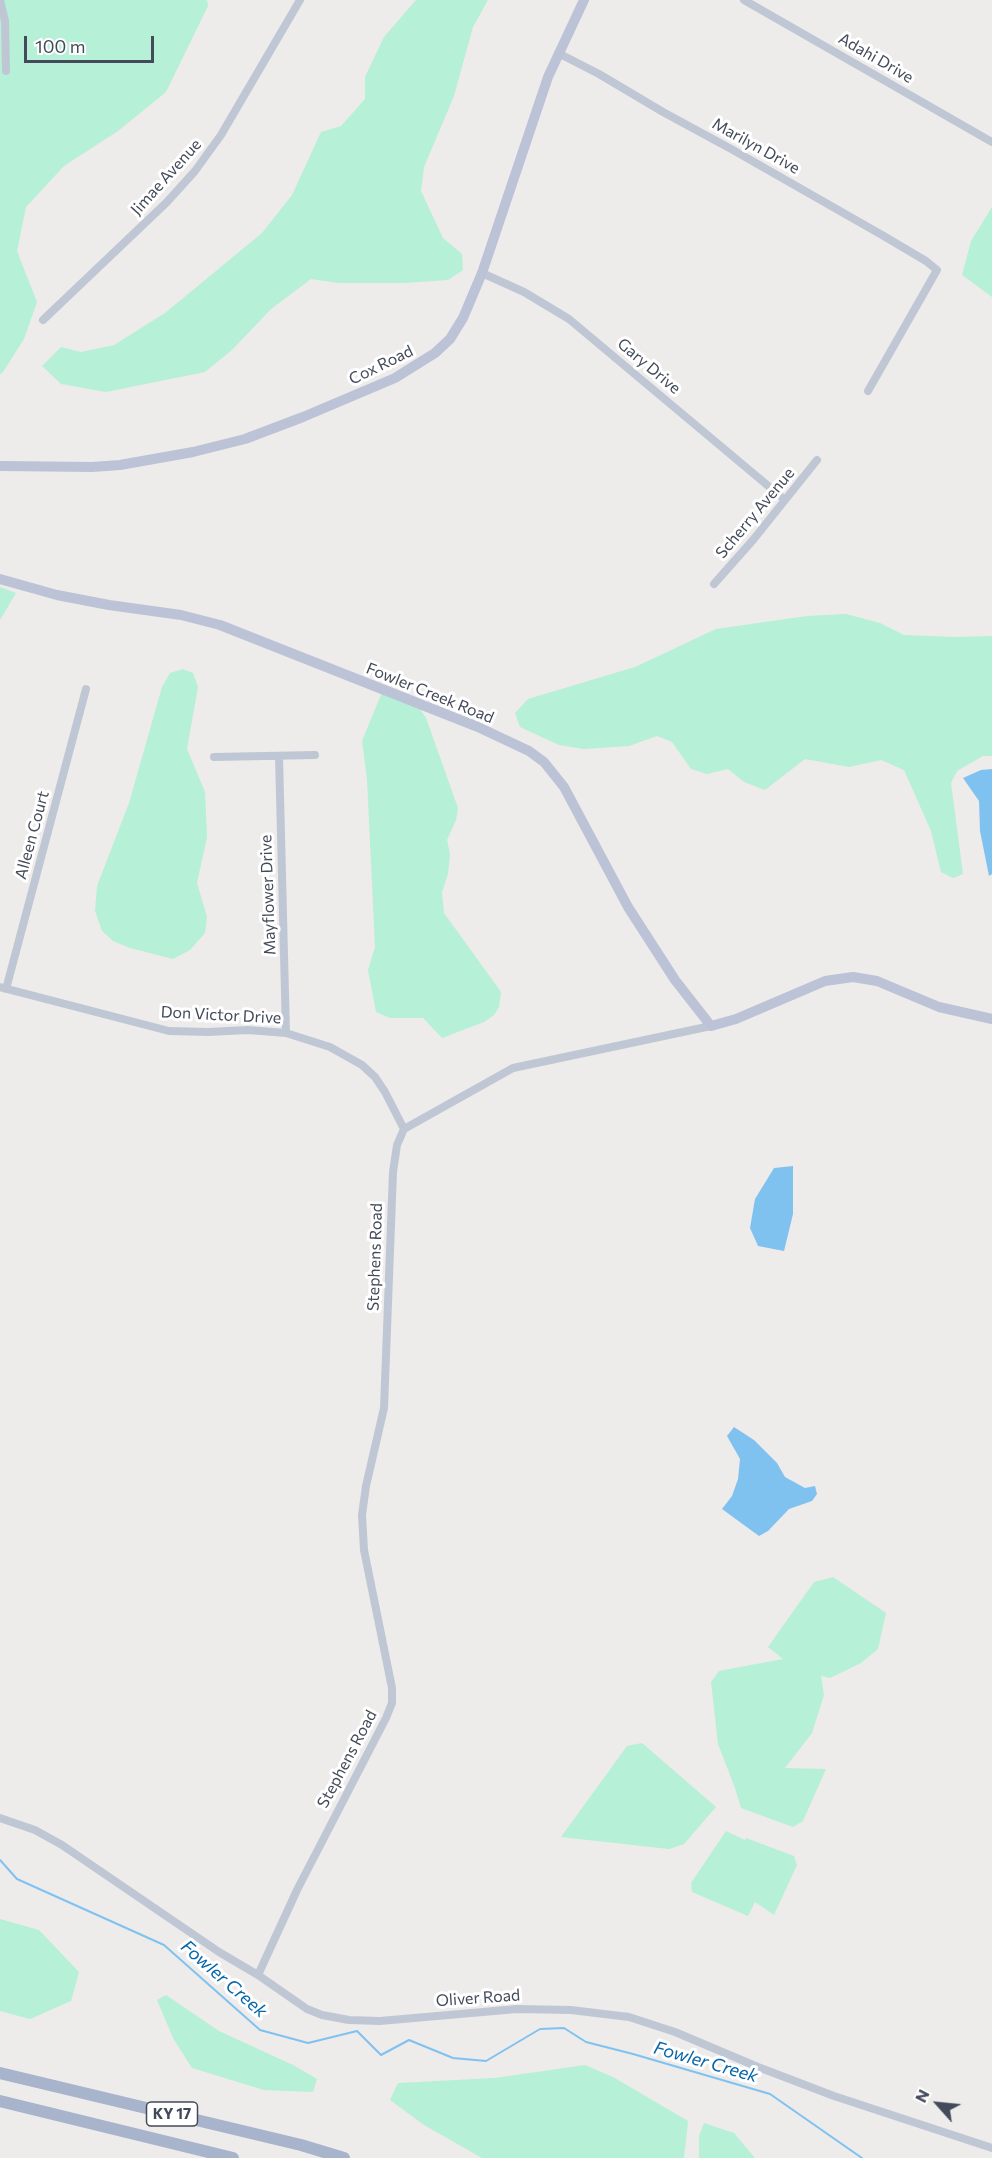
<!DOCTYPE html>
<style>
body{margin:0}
#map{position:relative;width:992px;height:2158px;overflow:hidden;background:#eeebeb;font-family:Commissioner,sans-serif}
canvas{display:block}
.north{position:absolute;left:908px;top:2074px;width:60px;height:60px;-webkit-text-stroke:4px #fff;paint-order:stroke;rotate:297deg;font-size:16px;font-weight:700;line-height:24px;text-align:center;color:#434a59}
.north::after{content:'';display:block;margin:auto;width:21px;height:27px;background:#434a59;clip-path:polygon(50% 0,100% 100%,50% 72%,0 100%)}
.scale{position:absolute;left:24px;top:36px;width:130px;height:27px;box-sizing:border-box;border:3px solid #434a59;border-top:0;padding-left:8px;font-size:18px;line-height:21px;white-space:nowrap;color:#434a59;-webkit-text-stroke:4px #fff;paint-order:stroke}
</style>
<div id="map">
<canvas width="992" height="2158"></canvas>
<div class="north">N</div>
<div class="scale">100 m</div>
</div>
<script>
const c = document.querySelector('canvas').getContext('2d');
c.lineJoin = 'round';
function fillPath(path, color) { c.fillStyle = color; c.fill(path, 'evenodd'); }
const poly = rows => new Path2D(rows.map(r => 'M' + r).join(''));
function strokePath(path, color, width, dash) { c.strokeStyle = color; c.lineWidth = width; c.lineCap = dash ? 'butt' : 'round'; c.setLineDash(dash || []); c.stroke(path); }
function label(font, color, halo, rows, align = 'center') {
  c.font = font + ' Commissioner,sans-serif'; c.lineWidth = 6; c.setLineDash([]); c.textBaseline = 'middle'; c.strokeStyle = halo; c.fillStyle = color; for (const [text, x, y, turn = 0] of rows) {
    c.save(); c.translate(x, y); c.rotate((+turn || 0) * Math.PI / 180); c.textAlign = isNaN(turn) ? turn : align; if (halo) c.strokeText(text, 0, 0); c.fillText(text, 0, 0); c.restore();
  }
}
const green = poly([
 [0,0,207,0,208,6,166,92,118,131,64,166,26,207,17,251,37,302,24,339,3,372,0,374],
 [416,0,488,0,473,27,454,96,424,167,421,191,443,238,462,254,463,270,448,280,404,283,338,283,311,279,271,309,232,350,205,372,106,392,61,384,42,366,61,347,81,352,114,345,165,313,262,233,292,195,321,132,341,126,365,99,365,77,384,37],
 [992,207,992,297,962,275,971,241],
 [0,587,16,593,0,620],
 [846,614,880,623,904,635,956,637,992,636,992,756,983,756,957,771,951,783,963,874,953,878,941,872,931,831,904,770,881,760,849,767,805,759,765,790,744,782,728,769,707,774,691,769,672,742,657,736,629,746,584,749,559,745,520,727,515,713,528,699,635,667,716,629,807,616],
 [183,669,193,673,198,687,187,749,205,792,207,837,197,883,207,917,205,933,190,950,173,959,130,948,113,941,102,931,95,911,97,886,129,803,162,687,170,673],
 [383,690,417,704,426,718,458,808,456,820,447,840,450,854,448,874,442,892,444,913,501,992,499,1007,494,1015,484,1022,442,1038,423,1018,390,1018,376,1012,368,970,375,947,367,779,362,741],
 [833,1577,886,1613,878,1649,861,1663,830,1678,821,1676,824,1695,812,1733,785,1768,826,1769,803,1821,793,1827,741,1808,735,1788,718,1744,711,1682,719,1671,783,1659,768,1647,814,1582],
 [642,1743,716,1807,684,1844,669,1849,561,1837,627,1746],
 [726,1831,745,1840,746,1838,794,1856,797,1865,774,1915,755,1902,748,1916,692,1892,691,1883],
 [0,1919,39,1930,79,1972,71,2001,30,2019,0,2011],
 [166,1995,219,2031,293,2065,317,2079,313,2092,264,2090,192,2068,173,2038,157,2000],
 [585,2065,613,2077,688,2121,684,2158,482,2158,424,2125,390,2100,398,2083,495,2078],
 [704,2123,734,2133,755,2158,699,2158,699,2136]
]);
const water = poly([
 [992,769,992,874,989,876,980,831,979,801,963,778,981,770],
 [793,1166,793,1214,784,1251,758,1246,750,1228,755,1199,774,1168],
 [734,1427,754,1440,777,1463,785,1477,805,1488,815,1486,817,1494,812,1501,789,1509,768,1531,759,1536,722,1509,732,1496,738,1479,740,1459,727,1436]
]);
const stream = poly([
 [0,1860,17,1879,164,1945,260,2030,308,2043,357,2031,381,2055,409,2040,453,2058,486,2061,540,2029,564,2028,586,2042,633,2054,770,2094,862,2158]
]);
const street = poly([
 [0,0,5,21,6,71],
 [744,0,992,142],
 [558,53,599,74,663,112,733,150,882,235,926,261,937,270,868,391],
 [482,273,524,292,569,319,785,500],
 [43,320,167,202,195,171,221,135,300,0],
 [714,584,753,540,817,460],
 [279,756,286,1033],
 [214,757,315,755],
 [0,987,169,1031,208,1032,248,1030,286,1033,330,1047,362,1065,375,1077,385,1092,404,1129],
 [6,989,86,689],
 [0,1818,35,1830,62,1845,219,1952,258,1975,307,2009,322,2015,349,2020,380,2021,517,2009,571,2010,629,2017,675,2032,758,2067,834,2096,992,2148],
 [258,1975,297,1890,386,1718,392,1703,392,1688,364,1550,362,1515,366,1486,384,1408,393,1172,397,1145,404,1129,513,1068,711,1026]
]);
const secondary = poly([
 [0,466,92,467,120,465,193,452,245,439,303,417,395,378,435,353,450,339,463,318,482,273,548,77,584,0],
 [0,579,57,595,109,605,181,615,220,625,478,727,529,751,544,762,564,787,628,907,675,980,711,1026,736,1019,825,981,853,977,877,981,939,1007,992,1019]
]);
const primary = poly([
 [0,2073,301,2145,344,2158],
 [0,2101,233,2158]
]);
const shields = [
 [172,2114,51]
];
const shieldNames = [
 ["KY 17",172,2114]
];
const streetNames = [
 ["Adahi Drive",876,58,30],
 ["Marilyn Drive",756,146,29],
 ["Jimae Avenue",166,177,-48],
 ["Cox Road",381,365,-26],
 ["Gary Drive",649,366,40],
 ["Scherry Avenue",755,513,-50],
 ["Fowler Creek Road",430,693,22],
 ["Alleen Court",32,835,-75],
 ["Mayflower Drive",268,895,-92],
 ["Don Victor Drive",221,1015,3],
 ["Stephens Road",375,1257,-88],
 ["Stephens Road",347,1759,-62],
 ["Oliver Road",478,1998,-4]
];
const waterNames = [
 ["Fowler Creek",224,1979,41],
 ["Fowler Creek",706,2062,16]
];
fillPath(green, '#b5f0d7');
fillPath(water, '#7fc2f0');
strokePath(stream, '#7fc2f0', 2);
strokePath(street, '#c0c7d4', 8);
strokePath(secondary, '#bcc3d6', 10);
strokePath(primary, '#a8b3cc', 12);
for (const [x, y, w] of shields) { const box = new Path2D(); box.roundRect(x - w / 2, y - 12, w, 24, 4.5); c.fillStyle = '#fff'; c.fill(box); strokePath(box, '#434a59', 1.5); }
label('bold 15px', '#434a59', null, shieldNames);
label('16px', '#434a59', '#fff', streetNames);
label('italic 18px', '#0567aa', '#fff', waterNames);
</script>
